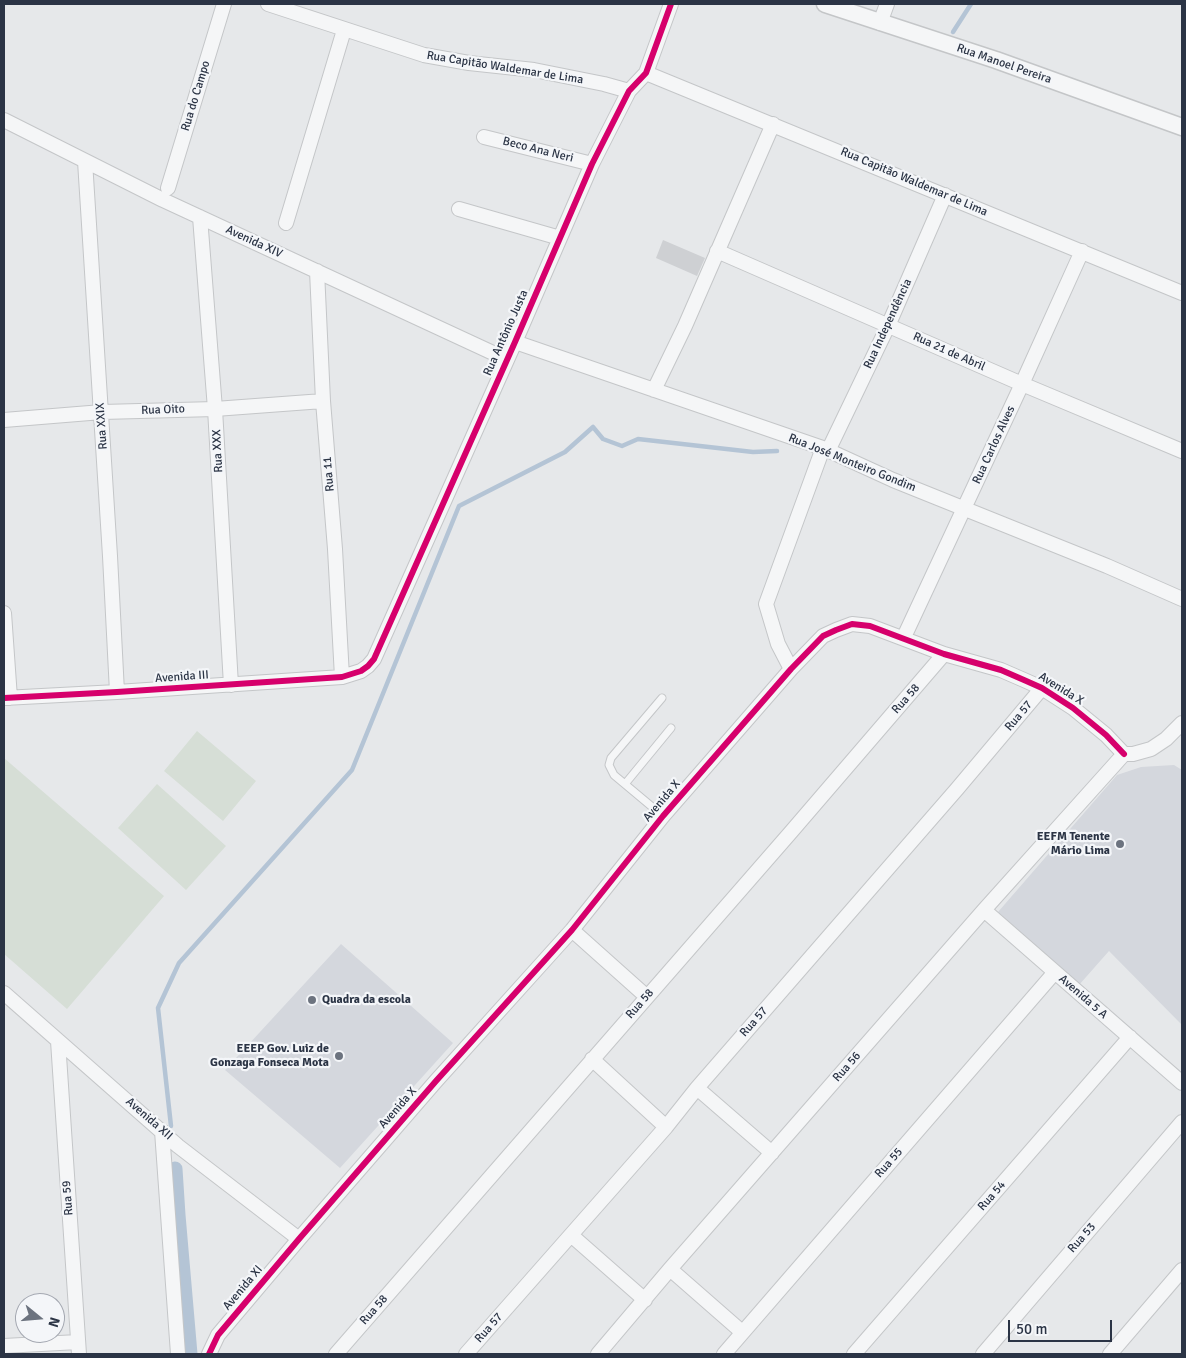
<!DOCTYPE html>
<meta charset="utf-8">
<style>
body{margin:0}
#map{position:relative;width:1186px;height:1358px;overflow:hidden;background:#e6e8ea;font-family:Signika,sans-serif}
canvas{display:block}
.frame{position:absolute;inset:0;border:5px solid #2b3445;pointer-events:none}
.north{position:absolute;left:15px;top:1293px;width:50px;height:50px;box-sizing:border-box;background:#f4f6f9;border:1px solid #a4a8b1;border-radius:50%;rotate:107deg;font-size:14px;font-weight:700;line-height:20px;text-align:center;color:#2b3445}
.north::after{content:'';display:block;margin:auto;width:18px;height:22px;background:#6c737f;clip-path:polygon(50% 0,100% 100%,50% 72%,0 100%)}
.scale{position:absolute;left:1008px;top:1320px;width:104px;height:22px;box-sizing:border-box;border:2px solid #2b3445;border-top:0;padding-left:6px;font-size:15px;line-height:18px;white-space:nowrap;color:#2b3445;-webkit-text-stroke:4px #f4f6f9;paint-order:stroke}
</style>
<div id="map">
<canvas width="1186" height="1358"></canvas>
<div class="frame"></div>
<div class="north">N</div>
<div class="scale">50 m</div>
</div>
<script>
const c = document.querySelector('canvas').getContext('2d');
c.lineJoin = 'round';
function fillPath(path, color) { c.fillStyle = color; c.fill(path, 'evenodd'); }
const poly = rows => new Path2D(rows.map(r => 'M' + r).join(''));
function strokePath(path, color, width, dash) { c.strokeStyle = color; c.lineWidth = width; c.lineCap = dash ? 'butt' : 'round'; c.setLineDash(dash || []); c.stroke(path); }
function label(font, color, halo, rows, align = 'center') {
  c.font = font + ' Signika,sans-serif'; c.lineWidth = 4.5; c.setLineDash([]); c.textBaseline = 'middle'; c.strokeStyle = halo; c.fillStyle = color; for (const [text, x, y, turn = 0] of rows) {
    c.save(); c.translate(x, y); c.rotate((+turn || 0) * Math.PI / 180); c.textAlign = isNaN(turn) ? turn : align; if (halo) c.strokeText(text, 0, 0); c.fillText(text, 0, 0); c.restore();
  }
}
const built = poly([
 [1174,765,1182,770,1182,1025,1109,951,1079,985,998,912,1117,775,1141,767],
 [341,944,453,1043,340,1168,225,1070]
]);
const green = poly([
 [197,731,256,781,223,821,164,771],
 [4,758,164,896,67,1009,4,954],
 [157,784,226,846,186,890,118,828]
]);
const stream = poly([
 [953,32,971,4],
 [171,1126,158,1008,179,963,352,770,459,506,565,452,593,427,603,439,622,446,638,439,753,452,777,451]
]);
const canal = poly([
 [175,1169,178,1215,190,1354]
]);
const building = poly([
 [663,240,705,258,697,276,656,258]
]);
const service = poly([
 [662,698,611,758,609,765,614,775,663,816],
 [625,784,671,728]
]);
const minor = poly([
 [268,4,424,55,469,63,534,70,604,84,629,91],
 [880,23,887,4],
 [646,73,1182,293],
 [4,120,163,200,506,359],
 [484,137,592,164],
 [85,161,110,556,117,692],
 [168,188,224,4],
 [459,209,560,238],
 [200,217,215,409,231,685],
 [286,223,344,30],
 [717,251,1022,384,1182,451],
 [317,271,323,401,335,549,342,677],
 [515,342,823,448,893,480,1107,566,1182,599],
 [654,390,685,326,773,124],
 [4,420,102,412,215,409,323,401],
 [828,451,888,326,945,195],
 [4,613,10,698],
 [904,637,1022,384,1082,251],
 [791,669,778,644,766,604,823,448],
 [4,698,117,692,342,677,361,671,368,666,374,659,515,342,592,164,629,91,646,73,671,4],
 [984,910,1182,1083],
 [572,930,647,997],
 [4,993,178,1146,299,1239],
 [58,1041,79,1354],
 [592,1059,666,1127],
 [697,1088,772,1153],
 [162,1131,178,1354],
 [571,1235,645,1300],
 [670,1269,742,1332],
 [4,1346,78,1342],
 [209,1354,218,1335,299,1239,436,1081,572,930,663,816,791,669,823,636,836,630,852,624,870,626,944,654,1001,670,1024,680,1042,688,1073,708,1106,735,1124,754],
 [336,1354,791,832,944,654],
 [466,1354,666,1127,697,1088,957,789,1042,688],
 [598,1354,670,1269,984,910,1124,754,1133,754,1151,749,1166,739,1182,723],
 [724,1354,1055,972],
 [854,1354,1130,1037],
 [983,1354,1182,1122],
 [1110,1354,1182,1270]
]);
const tertiary = poly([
 [825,4,996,60,1182,127]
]);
const cycleway = poly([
 [4,698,117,692,342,677,361,671,368,666,374,659,515,342,592,164,629,91,646,73,671,4],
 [209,1354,218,1335,299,1239,436,1081,572,930,663,816,791,669,823,636,836,630,852,624,870,626,944,654,1001,670,1024,680,1042,688,1073,708,1106,735,1124,754]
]);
const markers = [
 [1120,844,5,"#6c737f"],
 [312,1000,5,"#6c737f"],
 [339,1056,5,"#6c737f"]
];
const streetNames = [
 ["Rua Manoel Pereira",1004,64,19],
 ["Rua Capitão Waldemar de Lima",505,68,9],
 ["Rua do Campo",196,96,-73],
 ["Beco Ana Neri",538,150,14],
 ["Rua Capitão Waldemar de Lima",914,182,23],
 ["Avenida XIV",254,242,25],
 ["Rua Independência",888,324,-65],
 ["Rua Antônio Justa",506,333,-66],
 ["Rua 21 de Abril",949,352,24],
 ["Rua Oito",163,410,-2],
 ["Rua XXIX",102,426,-94],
 ["Rua Carlos Alves",994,445,-65],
 ["Rua XXX",218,451,-93],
 ["Rua José Monteiro Gondim",852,463,22],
 ["Rua 11",329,474,-95],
 ["Avenida III",182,677,-4],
 ["Avenida X",1061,689,32],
 ["Rua 58",906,699,-49],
 ["Rua 57",1019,716,-50],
 ["Avenida X",662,801,-50],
 ["Avenida 5 A",1083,997,41],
 ["Rua 58",640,1004,-49],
 ["Rua 57",754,1022,-49],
 ["Rua 56",847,1067,-49],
 ["Avenida X",398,1108,-49],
 ["Avenida XII",149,1119,41],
 ["Rua 55",889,1163,-49],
 ["Rua 54",992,1196,-49],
 ["Rua 59",68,1198,-94],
 ["Rua 53",1082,1238,-49],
 ["Avenida XI",243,1288,-50],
 ["Rua 58",374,1310,-49],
 ["Rua 57",489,1328,-49]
];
const poiNames = [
 ["EEFM Tenente",1110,837],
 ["Mário Lima",1110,851],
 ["Quadra da escola",322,1000,"left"],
 ["EEEP Gov. Luiz de",329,1049],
 ["Gonzaga Fonseca Mota",329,1063]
];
fillPath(built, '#d4d7dd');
fillPath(green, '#d6ded6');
strokePath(stream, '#b4c4d5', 4.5);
strokePath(canal, '#b4c4d5', 15);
fillPath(building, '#ced0d3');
strokePath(service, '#c4c6c8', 9);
strokePath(minor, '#c4c6c8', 16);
strokePath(tertiary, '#c4c6c8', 19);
strokePath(service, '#f5f6f7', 7);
strokePath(minor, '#f5f6f7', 14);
strokePath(tertiary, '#f5f6f7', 16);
strokePath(cycleway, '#d6006c', 6);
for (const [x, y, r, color] of markers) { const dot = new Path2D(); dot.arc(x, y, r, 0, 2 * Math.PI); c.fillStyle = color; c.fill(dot); strokePath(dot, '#f4f6f9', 2); }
label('12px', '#2b3445', '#f4f6f9', streetNames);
label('bold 12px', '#2b3445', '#f4f6f9', poiNames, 'right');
</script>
